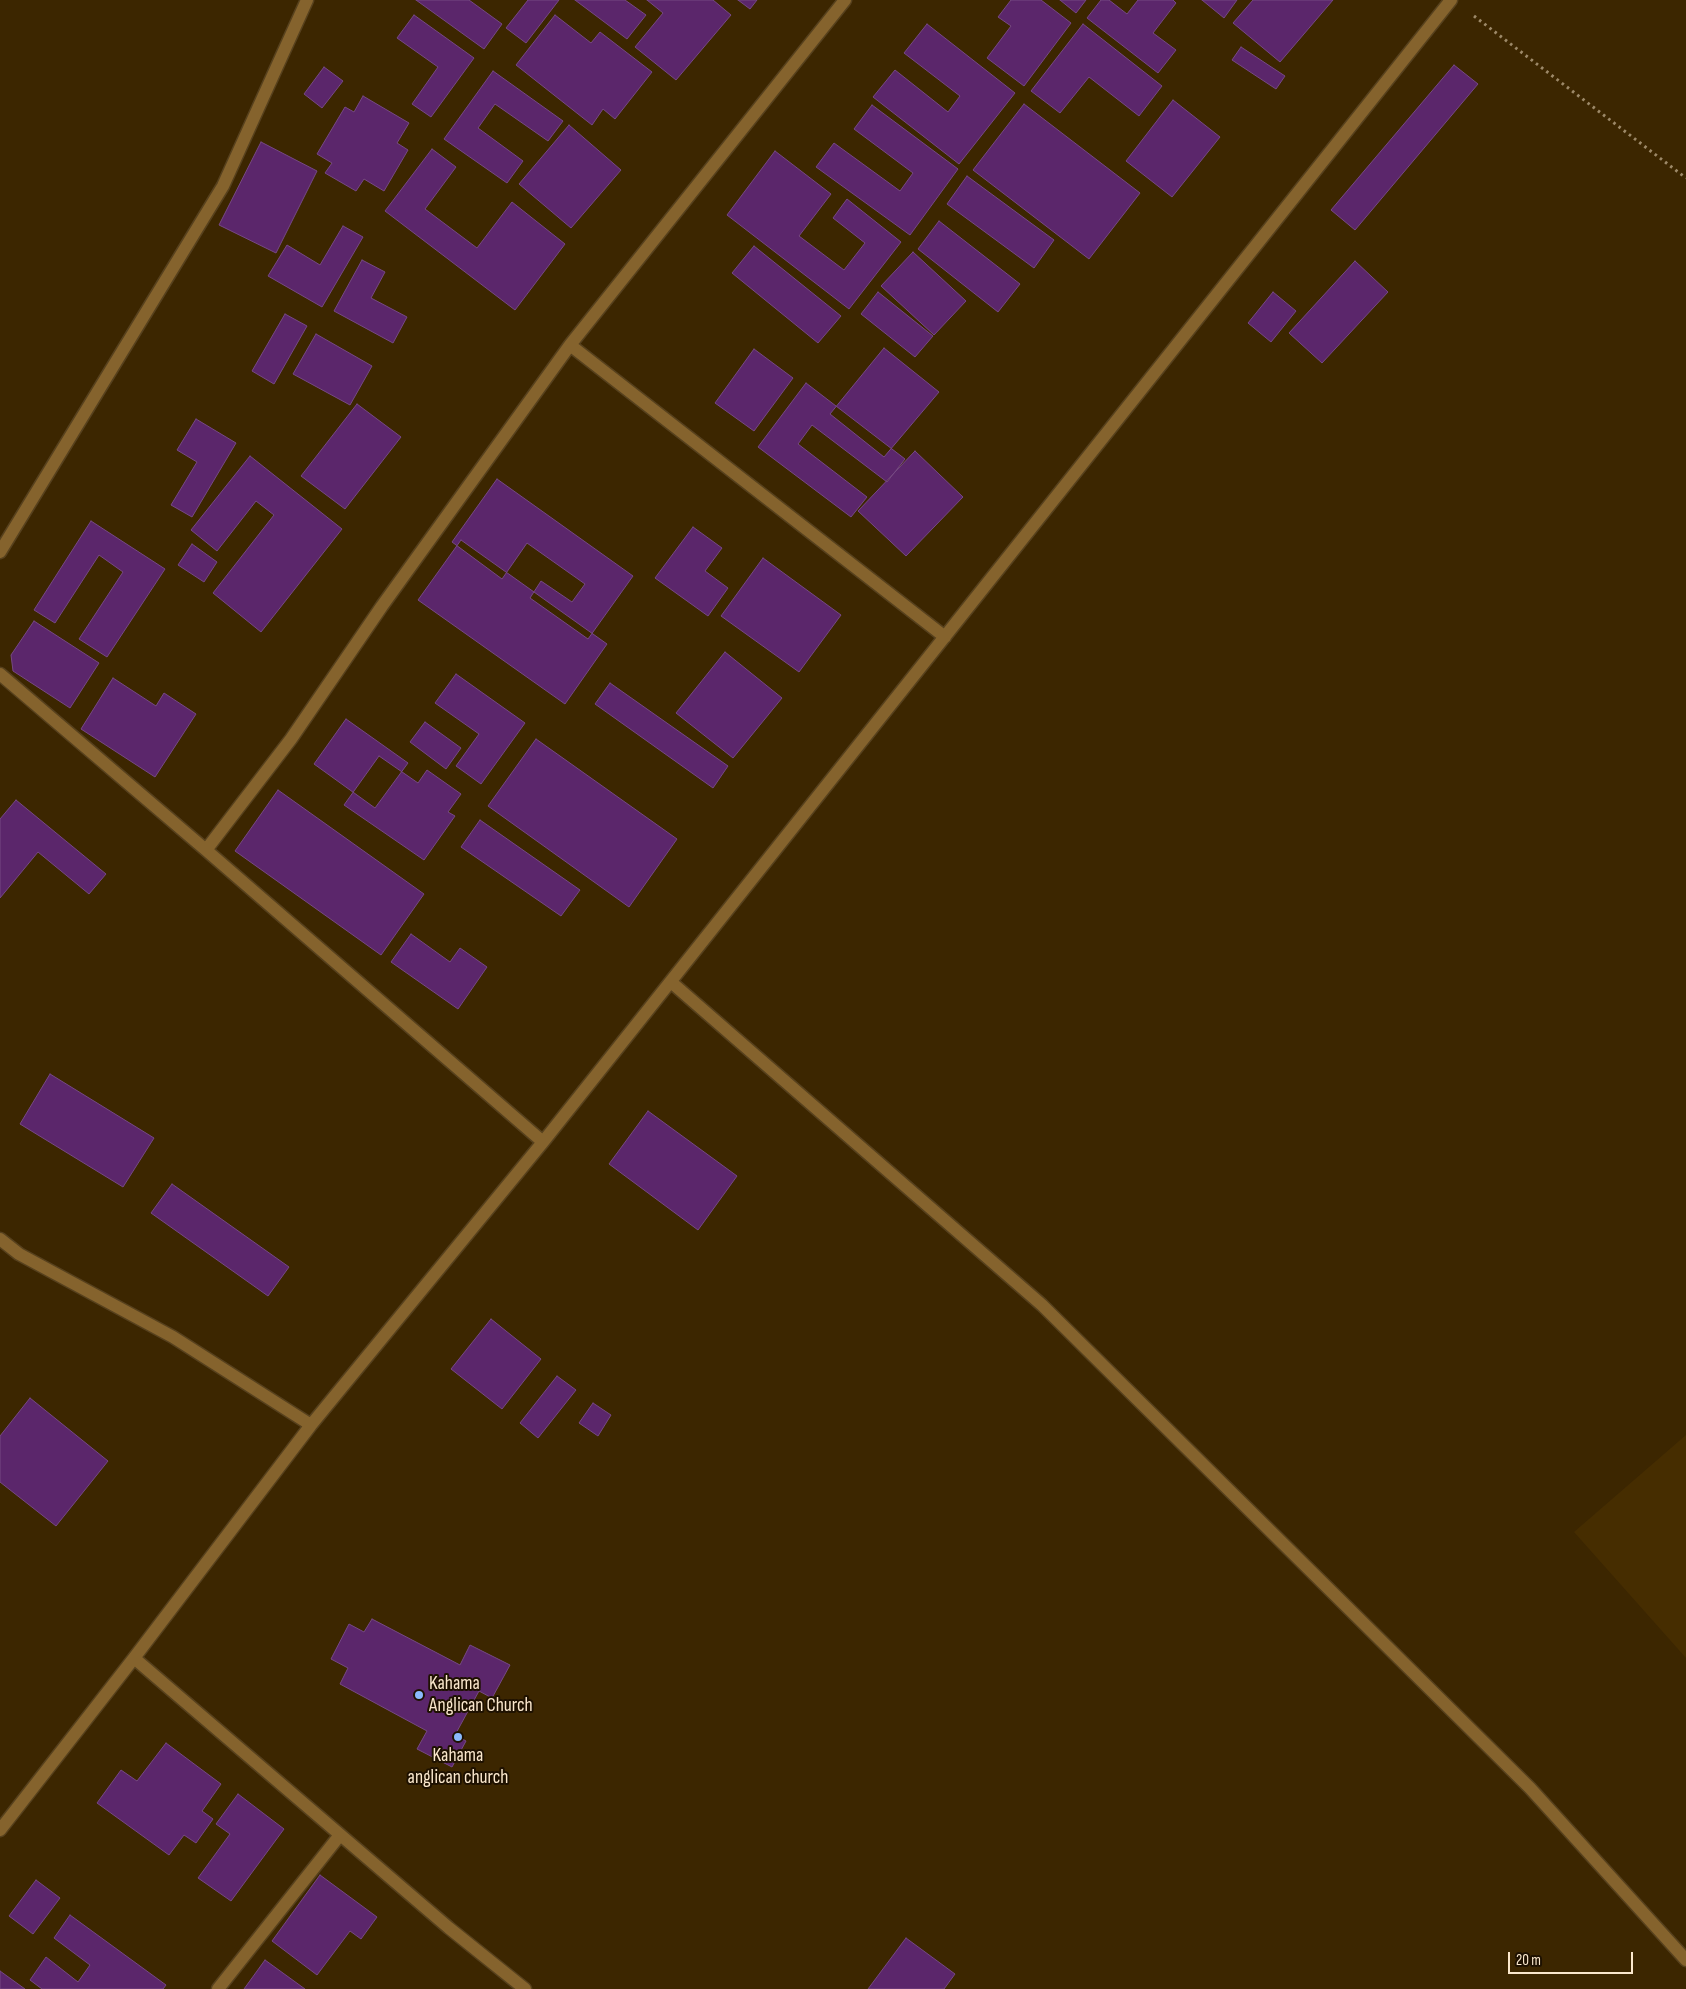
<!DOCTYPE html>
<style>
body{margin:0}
#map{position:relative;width:1686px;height:1989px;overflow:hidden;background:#3c2600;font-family:"Sofia Sans Condensed",sans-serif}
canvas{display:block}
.scale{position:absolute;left:1508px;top:1952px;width:125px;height:22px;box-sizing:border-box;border:2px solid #fbe8cd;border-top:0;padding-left:6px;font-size:15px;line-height:18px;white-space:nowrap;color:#fbe8cd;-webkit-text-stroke:4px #1e1100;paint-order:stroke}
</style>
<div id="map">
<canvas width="1686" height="1989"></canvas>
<div class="scale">20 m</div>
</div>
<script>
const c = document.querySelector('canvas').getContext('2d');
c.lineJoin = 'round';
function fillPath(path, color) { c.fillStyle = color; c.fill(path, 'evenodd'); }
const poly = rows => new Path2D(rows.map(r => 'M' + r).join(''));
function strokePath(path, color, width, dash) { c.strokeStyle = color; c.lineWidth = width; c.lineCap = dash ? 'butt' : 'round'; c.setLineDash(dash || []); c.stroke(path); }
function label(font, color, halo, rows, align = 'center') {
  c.font = font + ' "Sofia Sans Condensed",sans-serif'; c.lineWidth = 4; c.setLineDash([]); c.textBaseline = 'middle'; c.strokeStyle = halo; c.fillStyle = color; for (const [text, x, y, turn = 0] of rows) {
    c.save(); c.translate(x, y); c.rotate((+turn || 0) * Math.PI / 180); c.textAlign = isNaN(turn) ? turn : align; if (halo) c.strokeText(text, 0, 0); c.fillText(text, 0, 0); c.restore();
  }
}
const built = poly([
 [1686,1435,1686,1658,1574,1532]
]);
const building = poly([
 [416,0,469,0,502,24,484,49,416,0],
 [528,0,559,0,526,43,506,28,528,0],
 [575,0,625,0,646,15,627,39,575,0],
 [647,0,713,0,731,15,676,80,635,47,663,13,647,0],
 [738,0,757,0,750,9,738,0],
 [1011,0,1041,0,1071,23,1024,86,987,58,1011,26,998,17,1011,0],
 [1060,0,1086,0,1076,13,1060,0],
 [1101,0,1109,0,1127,14,1138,0,1173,0,1176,3,1153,33,1176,50,1158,73,1087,18,1101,0],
 [1202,0,1237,0,1224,18,1202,0],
 [1253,0,1333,0,1280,62,1233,23,1253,0],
 [414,15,474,58,431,117,412,104,438,67,397,38,414,15],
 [555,15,591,43,600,32,652,72,615,119,603,109,592,125,516,65,555,15],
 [927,24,1015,93,959,164,873,97,895,70,948,112,960,96,904,53,927,24],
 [1083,24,1162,86,1139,116,1089,77,1060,113,1031,91,1083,24],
 [1241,47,1285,76,1276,89,1232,60,1241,47],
 [1454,65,1478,84,1355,230,1331,210,1454,65],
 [324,67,343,81,322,108,304,94,324,67],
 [493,71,563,121,548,141,495,104,478,128,523,161,507,183,444,139,493,71],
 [363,96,409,123,397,143,408,150,384,191,364,179,356,191,325,173,332,163,317,154,345,107,354,112,363,96],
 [1173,100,1220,137,1172,197,1126,161,1173,100],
 [1024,104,1140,193,1089,259,973,170,1024,104],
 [872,105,958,169,910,235,816,167,834,143,900,191,913,173,854,129,872,105],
 [569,125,621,170,571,228,519,184,569,125],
 [261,142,317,171,276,253,219,225,261,142],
 [432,149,456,167,425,209,477,248,512,202,565,244,515,310,385,211,432,149],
 [775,151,831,194,799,236,844,270,865,243,833,218,847,199,901,242,849,309,727,215,775,151],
 [967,176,1054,240,1034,268,947,204,967,176],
 [939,221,1020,284,998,312,918,249,939,221],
 [343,226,363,237,322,307,268,276,287,245,320,265,343,226],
 [754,246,841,316,818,343,732,273,754,246],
 [913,252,966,301,934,335,881,286,913,252],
 [362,260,385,272,371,298,407,317,393,343,334,311,362,260],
 [1355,261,1388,292,1322,363,1289,333,1355,261],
 [878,292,933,336,915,357,861,314,878,292],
 [1273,292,1296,311,1271,342,1248,323,1273,292],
 [285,314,307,326,274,384,252,371,285,314],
 [316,334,372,366,350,405,293,374,316,334],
 [884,348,939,392,884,457,830,414,884,348],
 [754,349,793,378,754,431,715,403,754,349],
 [806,383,905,459,887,482,812,425,798,444,867,497,851,517,758,447,806,383],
 [357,404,401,437,345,509,301,476,357,404],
 [196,419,236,443,192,517,171,505,197,462,177,450,196,419],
 [915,451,963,497,906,556,858,511,915,451],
 [250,456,342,529,261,632,213,593,274,515,256,501,217,551,191,530,250,456],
 [497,479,633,576,588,639,530,598,541,581,572,602,585,584,527,543,502,579,452,542,497,479],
 [91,521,165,569,107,657,79,639,123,572,99,555,55,623,34,610,91,521],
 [693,527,722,548,705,571,728,588,708,616,655,578,693,527],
 [461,540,607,644,565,704,418,600,461,540],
 [192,544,217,562,204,582,178,565,192,544],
 [763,558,841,615,799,672,721,616,763,558],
 [34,621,99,663,70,708,13,671,11,655,34,621],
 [725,652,782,698,733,758,676,713,725,652],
 [456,674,525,723,481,784,456,766,479,734,435,703,456,674],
 [113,678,156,706,164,693,196,714,155,777,81,729,113,678],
 [610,683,728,766,713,788,595,704,610,683],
 [346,719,408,763,375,808,314,764,346,719],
 [425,722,461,748,446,769,410,742,425,722],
 [536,739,677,839,629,907,488,806,536,739],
 [379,756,418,783,427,770,461,794,448,812,455,816,424,860,344,805,379,756],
 [278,790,424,894,381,955,235,851,278,790],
 [16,800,106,874,89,894,38,852,0,898,0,819,16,800],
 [480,820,580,890,561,916,461,847,480,820],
 [411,934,450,962,460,948,487,967,458,1009,391,962,411,934],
 [50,1074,154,1138,123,1187,20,1124,50,1074],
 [648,1111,737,1176,698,1230,609,1164,648,1111],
 [172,1184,289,1267,268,1296,151,1213,172,1184],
 [491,1319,541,1359,502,1409,451,1369,491,1319],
 [557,1376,576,1390,538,1438,520,1423,557,1376],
 [30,1398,108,1461,56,1526,0,1482,0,1436,30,1398],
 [593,1403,611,1415,598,1436,579,1423,593,1403],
 [372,1619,460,1665,470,1645,510,1665,492,1698,479,1691,455,1735,466,1741,452,1767,417,1749,427,1731,340,1684,348,1668,331,1659,349,1624,364,1632,372,1619],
 [166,1743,221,1784,202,1811,213,1819,196,1843,184,1835,169,1855,97,1803,121,1770,137,1781,166,1743],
 [238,1794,284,1829,231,1901,198,1878,230,1834,216,1824,238,1794],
 [320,1875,377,1917,361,1939,350,1931,317,1975,272,1941,320,1875],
 [36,1880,60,1898,33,1934,9,1916,36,1880],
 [70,1915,166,1985,163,1989,42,1989,30,1980,46,1957,78,1982,90,1965,54,1938,70,1915],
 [906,1938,955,1974,944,1989,868,1989,906,1938],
 [265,1960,305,1989,244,1989,265,1960],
 [0,1971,25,1989,0,1989,0,1971]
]);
const path = poly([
 [1474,16,1686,178]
]);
const minor = poly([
 [570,345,945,637],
 [0,552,223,186,307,0],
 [0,674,206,850,543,1142],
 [206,850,291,739,382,606,570,345,845,0],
 [671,982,1042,1305,1530,1788,1686,1960],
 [0,1239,19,1254,173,1337,311,1425],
 [134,1658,449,1928,525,1989],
 [0,1830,134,1658,311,1425,543,1142,1451,0],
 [218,1989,340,1835]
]);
const markers = [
 [419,1695,5,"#8bbafc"],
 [458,1737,5,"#8bbafc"]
];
const poiNames = [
 ["Kahama",429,1684],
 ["Anglican Church",429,1706],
 ["Kahama",458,1756,"center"],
 ["anglican church",458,1778,"center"]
];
fillPath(built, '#462d00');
fillPath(building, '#5b266b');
strokePath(building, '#764984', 1);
strokePath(minor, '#57411d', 15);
strokePath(path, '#9d8968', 3, [2.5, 4]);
strokePath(minor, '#85632d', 12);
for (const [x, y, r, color] of markers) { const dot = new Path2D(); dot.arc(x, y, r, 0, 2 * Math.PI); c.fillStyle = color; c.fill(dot); strokePath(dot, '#1e1100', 2); }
label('19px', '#fbe8cd', '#1e1100', poiNames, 'left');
</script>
